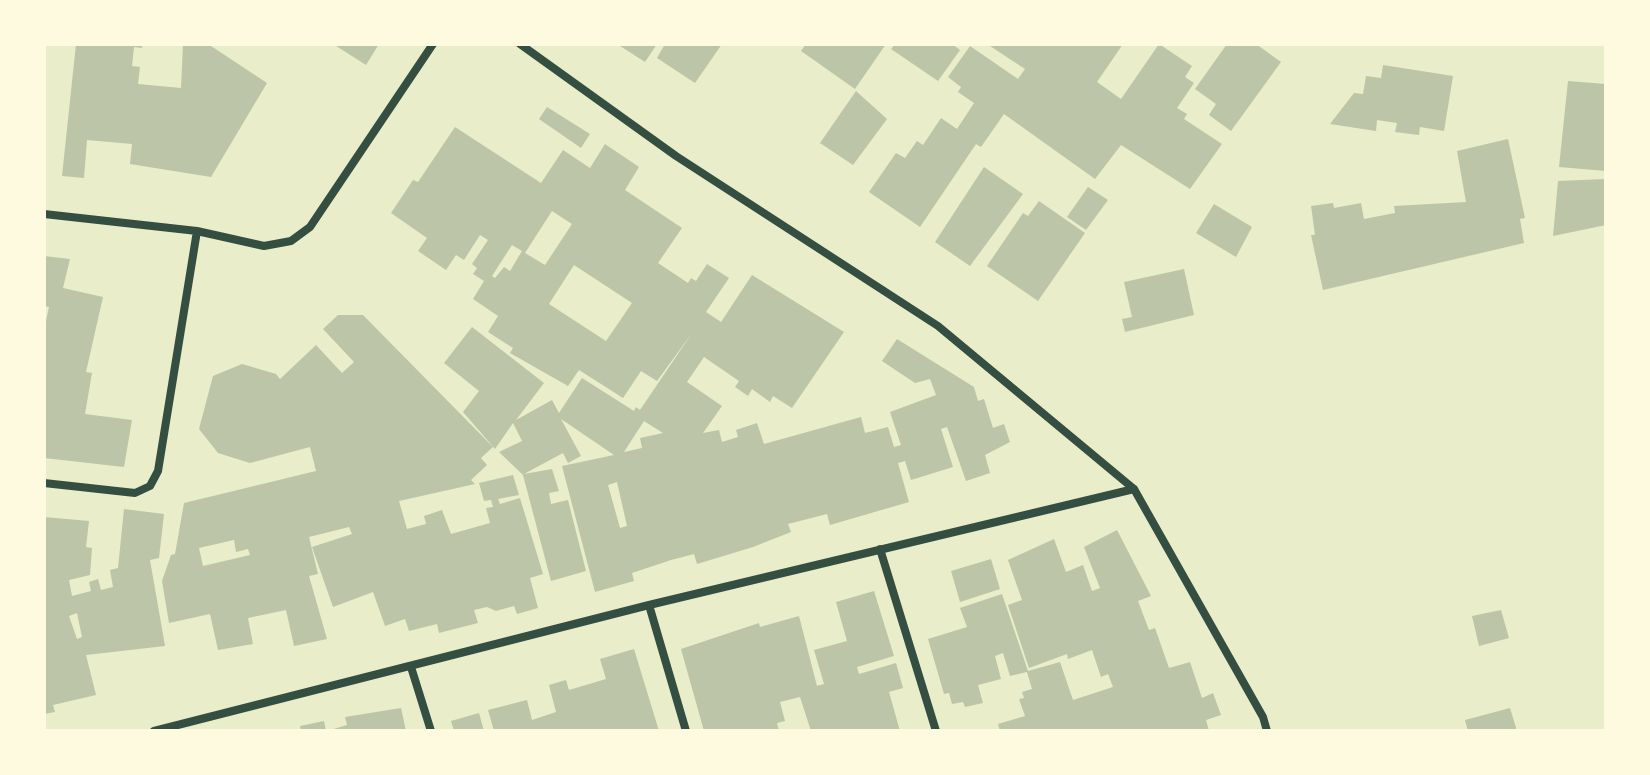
<!DOCTYPE html>
<style>
body{margin:0}
#map{position:relative;width:1650px;height:775px;overflow:hidden;background:#e9edc9;font-family:"Fira Sans Condensed",sans-serif}
canvas{display:block}
.frame{position:absolute;inset:0;border:46px solid #fefae0;pointer-events:none}
</style>
<div id="map">
<canvas width="1650" height="775"></canvas>
<div class="frame"></div>
</div>
<script>
const c = document.querySelector('canvas').getContext('2d');
c.lineJoin = 'round';
function fillPath(path, color) { c.fillStyle = color; c.fill(path, 'evenodd'); }
const poly = rows => new Path2D(rows.map(r => 'M' + r).join(''));
function strokePath(path, color, width, dash) { c.strokeStyle = color; c.lineWidth = width; c.lineCap = dash ? 'butt' : 'round'; c.setLineDash(dash || []); c.stroke(path); }
const building = poly([
 [76,44,142,44,142,48,134,47,132,66,140,67,138,84,181,88,183,44,208,44,267,83,211,177,130,164,132,144,87,140,84,178,62,176],
 [333,44,379,44,366,65],
 [617,44,657,44,645,62],
 [665,44,722,44,695,83,657,58],
 [806,44,886,44,855,89,801,51],
 [895,44,952,44,960,50,938,81,891,49],
 [987,44,1123,44,1097,82,1121,99,1159,44,1192,66,1185,77,1194,83,1177,108,1187,114,1184,119,1222,144,1190,189,1121,145,1095,179,1004,114,981,147,976,144,920,227,869,192,896,153,905,158,917,141,923,145,941,118,957,129,974,103,958,92,961,87,948,77,970,46,1018,79,1025,69],
 [1227,44,1256,44,1281,62,1231,131,1209,115,1216,104,1195,89],
 [1383,65,1453,76,1444,131,1420,127,1419,135,1395,132,1397,123,1377,120,1376,131,1330,124,1354,93,1363,94,1366,76,1381,78],
 [1568,81,1606,84,1606,171,1559,167],
 [856,91,887,119,853,165,820,143],
 [547,107,590,134,581,148,539,119],
 [455,127,541,183,563,150,590,168,605,144,639,167,625,190,682,228,658,263,688,283,691,278,696,281,707,264,729,278,706,312,721,322,752,275,844,332,792,408,773,396,770,402,752,389,748,396,735,387,739,381,704,357,687,382,722,406,703,433,719,430,722,442,738,437,736,430,757,423,764,444,861,417,865,433,888,427,894,447,901,445,890,412,936,395,930,379,915,383,882,361,897,339,974,387,978,401,984,399,993,428,1004,424,1010,442,985,455,990,473,966,481,947,427,941,429,953,467,911,480,905,461,898,463,909,502,830,525,827,514,788,524,791,532,753,547,697,564,694,554,671,560,632,573,634,581,595,592,562,466,614,455,561,419,581,456,568,463,563,453,524,474,552,469,559,491,549,493,551,504,568,500,586,571,551,581,523,475,499,452,522,441,513,423,495,449,463,412,479,391,444,363,472,327,544,383,516,420,552,400,559,413,582,378,634,411,636,407,640,410,692,333,657,381,641,371,623,398,579,370,568,386,510,353,513,348,488,332,498,316,473,299,484,281,473,274,477,268,472,264,488,240,480,235,464,260,456,255,446,270,418,251,427,238,391,213,413,180,418,182],
 [552,211,572,224,545,265,525,253],
 [512,245,522,251,510,271,504,267,495,278,492,276],
 [574,265,632,303,606,341,549,304],
 [644,421,663,433,640,438,642,448,624,452],
 [617,482,627,526,620,528,608,485],
 [1508,139,1525,218,1520,219,1524,243,1323,290,1311,235,1315,235,1311,206,1333,203,1334,208,1361,203,1364,219,1395,213,1394,206,1466,202,1457,151],
 [984,167,1023,194,970,266,935,242],
 [1606,179,1606,225,1553,236,1558,181],
 [1088,187,1108,200,1086,230,1067,217],
 [1039,201,1085,233,1038,301,987,266,1023,213,1028,216],
 [1214,204,1252,227,1236,257,1196,233],
 [44,256,70,259,63,288,103,297,86,372,92,373,85,414,132,420,124,467,44,458,44,330,49,307,44,306],
 [1184,269,1194,315,1125,332,1122,319,1132,317,1124,282],
 [338,315,363,315,493,447,481,458,487,465,471,480,475,484,399,501,407,529,426,524,424,516,442,510,451,534,490,523,486,508,493,507,491,500,484,501,479,483,513,475,519,495,498,499,500,504,520,498,543,574,530,578,538,608,517,614,514,606,496,611,487,607,474,610,478,623,439,633,437,624,409,631,405,619,385,626,373,592,333,607,312,547,352,534,349,527,309,537,318,574,309,576,327,639,294,646,286,610,248,618,253,644,218,650,210,614,169,623,162,581,171,555,175,554,184,503,316,471,310,447,250,463,218,453,199,429,213,376,242,364,276,374,280,379,316,345,342,373,354,362,323,329],
 [234,540,236,552,248,549,250,555,203,566,199,548],
 [124,509,164,514,159,558,150,560,165,646,86,655,96,695,53,705,55,712,44,714,44,517,89,521,86,547,92,548,90,575,69,580,72,596,91,591,89,582,98,579,101,590,113,587,110,570,118,568],
 [77,613,82,637,77,639,69,616],
 [1117,530,1151,596,1138,601,1149,630,1155,628,1169,668,1190,662,1202,698,1213,693,1221,715,1206,720,1209,731,1000,731,998,724,1025,716,1019,699,1024,698,1022,692,1032,689,1027,672,1010,676,1003,653,995,656,1001,679,978,685,983,703,965,707,963,702,952,704,949,693,944,694,928,639,967,627,960,608,1002,594,1028,671,1060,662,1073,700,1113,687,1108,674,1101,677,1092,650,1068,659,1067,654,1029,668,1008,605,1022,600,1008,560,1054,539,1066,572,1083,565,1092,591,1100,588,1084,547],
 [991,559,1000,589,960,602,951,571],
 [874,591,894,656,857,667,859,674,896,663,903,688,889,692,900,731,811,731,800,697,780,702,785,721,777,723,779,731,704,731,681,649,759,623,760,627,799,616,817,686,824,684,814,650,847,641,836,602],
 [1501,610,1509,638,1479,646,1472,616],
 [634,649,659,731,494,731,488,710,527,700,532,720,556,712,549,685,566,680,569,690,606,679,600,659],
 [401,708,406,731,327,731,347,725,345,717],
 [1510,708,1517,731,1468,731,1465,720],
 [479,713,484,731,454,731,451,721],
 [324,721,326,731,301,731,300,726]
]);
const minor = poly([
 [520,44,676,156,938,326,1134,489,1263,717,1267,731],
 [44,214,197,231,264,246,291,241,310,227,433,44],
 [44,483,135,493,150,486,158,471,197,231],
 [880,549,936,731],
 [649,605,686,731],
 [411,667,431,731],
 [154,731,649,605,1134,489]
]);
fillPath(building, '#bcc5a7');
strokePath(minor, '#344e41', 8);
</script>
